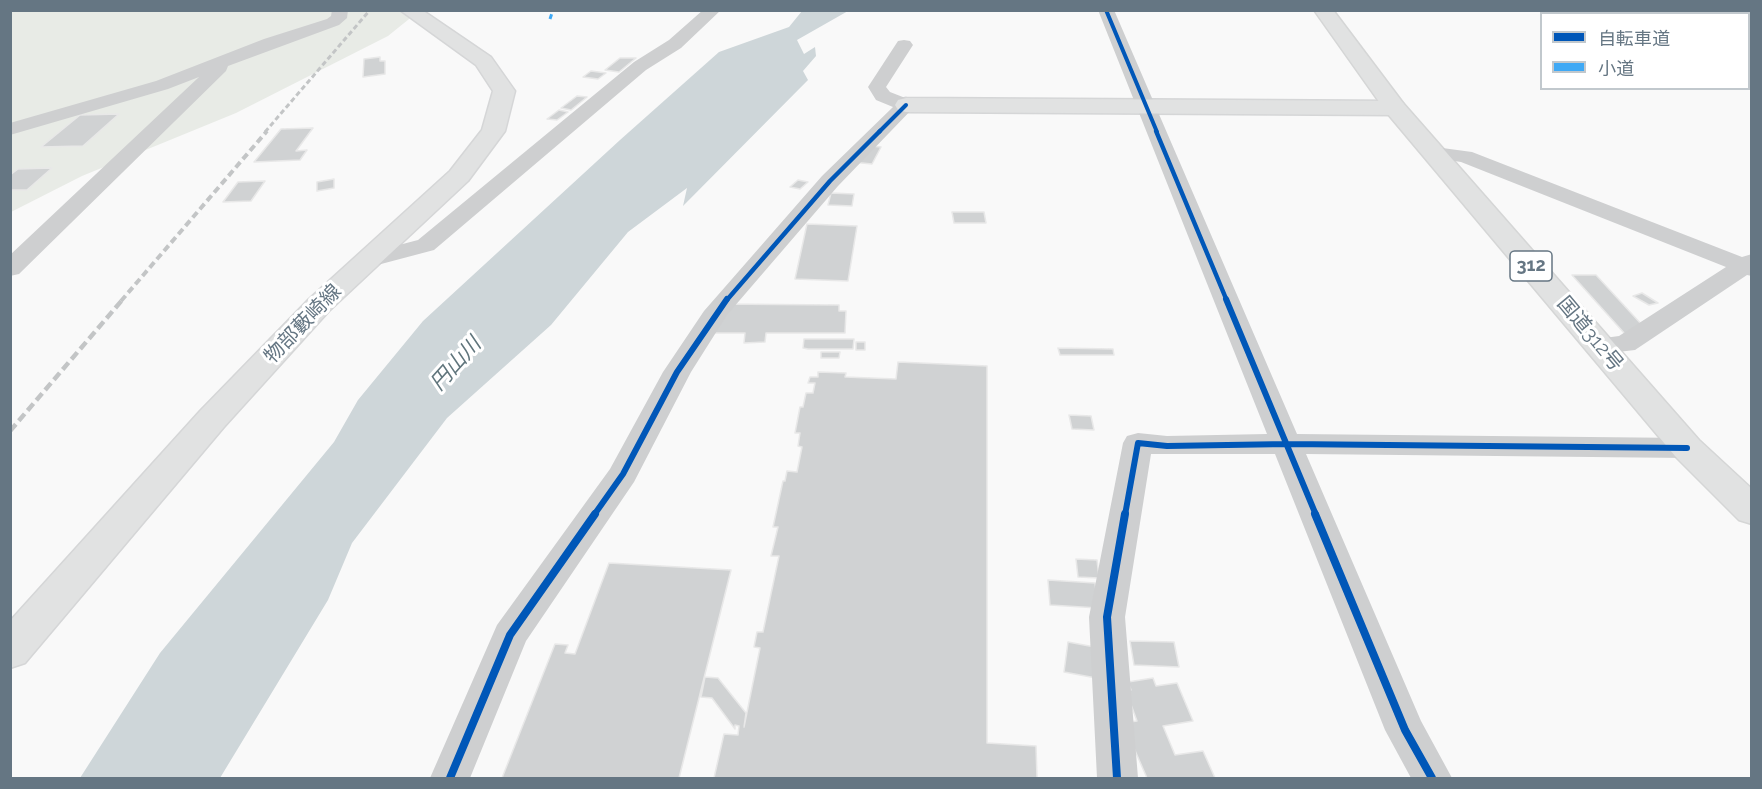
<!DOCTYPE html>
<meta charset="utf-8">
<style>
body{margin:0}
#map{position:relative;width:1762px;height:789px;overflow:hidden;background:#f9f9f9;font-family:Raleway,"Noto Sans JP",sans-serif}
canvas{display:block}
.frame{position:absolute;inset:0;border:12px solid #657683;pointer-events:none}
.legend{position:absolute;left:1540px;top:12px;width:210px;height:78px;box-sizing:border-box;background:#fff;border:2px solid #c1c8cd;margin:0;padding:8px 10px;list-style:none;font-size:18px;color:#657683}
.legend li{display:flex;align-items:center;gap:12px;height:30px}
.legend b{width:30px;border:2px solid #c1c8cd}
</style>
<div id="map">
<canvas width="1762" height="789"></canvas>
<div class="frame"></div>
<ul class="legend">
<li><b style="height:8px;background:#0057b8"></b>自転車道</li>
<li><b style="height:8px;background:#3fa9f5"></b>小道</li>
</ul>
</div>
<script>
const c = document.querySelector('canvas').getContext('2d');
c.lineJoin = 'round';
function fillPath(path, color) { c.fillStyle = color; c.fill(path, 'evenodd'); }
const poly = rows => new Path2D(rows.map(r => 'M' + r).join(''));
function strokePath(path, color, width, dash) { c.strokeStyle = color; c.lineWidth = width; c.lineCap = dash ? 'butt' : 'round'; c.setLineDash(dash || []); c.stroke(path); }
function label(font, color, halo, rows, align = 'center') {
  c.font = font + ' Raleway,"Noto Sans JP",sans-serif'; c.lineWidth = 6; c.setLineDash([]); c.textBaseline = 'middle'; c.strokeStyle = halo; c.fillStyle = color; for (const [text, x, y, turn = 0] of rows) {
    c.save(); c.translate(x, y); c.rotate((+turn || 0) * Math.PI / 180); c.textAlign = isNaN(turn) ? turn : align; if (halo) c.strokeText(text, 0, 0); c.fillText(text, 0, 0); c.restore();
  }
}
const green = poly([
 [11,11,419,11,388,36,236,113,82,176,11,212]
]);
const water = poly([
 [802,11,848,11,797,40,804,54,815,47,816,56,803,71,808,80,683,206,687,188,628,232,551,325,447,418,352,543,328,600,220,778,80,778,160,653,334,442,358,400,423,321,620,140,719,52,789,27]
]);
const building = poly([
 [380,57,380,61,385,61,385,74,363,77,364,59,380,57],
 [620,58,636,58,619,72,605,70,620,58],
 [591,71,606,73,598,79,583,77,591,71],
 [577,96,587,97,571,110,561,108,577,96],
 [559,110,568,112,557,120,547,119,559,110],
 [119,114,83,146,41,147,80,115,119,114],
 [313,128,296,151,307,150,300,160,254,162,281,129,313,128],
 [861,145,881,147,872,164,852,162,861,145],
 [52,168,27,190,10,190,10,175,18,169,52,168],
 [334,179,334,188,317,191,317,182,334,179],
 [798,180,808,182,800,189,790,187,798,180],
 [265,181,251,201,223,202,238,182,265,181],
 [831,193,854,194,852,206,828,205,831,193],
 [952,212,984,212,986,223,954,223,952,212],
 [807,224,857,226,848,281,795,279,807,224],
 [1572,275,1596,275,1643,326,1625,334,1572,275],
 [1642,293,1658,303,1649,305,1633,296,1642,293],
 [718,304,839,305,839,311,846,311,845,333,766,333,765,342,744,343,745,333,711,333,718,304],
 [804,339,854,339,853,349,808,349,803,348,804,339],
 [856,342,865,342,865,350,856,350,856,342],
 [1058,348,1113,349,1114,355,1060,355,1058,348],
 [821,352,840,352,839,358,821,358,821,352],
 [898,362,987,366,987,743,1036,746,1037,778,714,778,724,734,738,735,739,726,735,725,735,729,712,698,701,697,705,677,718,678,746,713,744,727,760,648,754,647,757,632,763,632,779,556,771,556,778,527,773,527,783,481,785,481,787,471,797,472,802,447,798,446,800,433,795,433,800,407,803,407,806,393,813,393,815,383,808,383,810,377,818,377,818,372,846,373,845,377,896,379,898,362],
 [1069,415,1091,416,1094,430,1072,429,1069,415],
 [1076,559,1097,560,1099,578,1078,577,1076,559],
 [609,563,731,570,679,778,502,778,555,644,568,645,565,653,575,654,609,563],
 [1048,580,1095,583,1098,608,1050,605,1048,580],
 [1130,641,1174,642,1179,667,1134,665,1130,641],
 [1068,642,1100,648,1096,678,1064,672,1068,642],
 [1153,678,1156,686,1177,683,1193,721,1163,726,1175,755,1203,751,1215,778,1147,778,1123,723,1137,721,1126,691,1131,690,1128,682,1153,678]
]);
const highwayTunnel = poly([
 [1667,10,1682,14],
 [1748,32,1752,32]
]);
const street = poly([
 [332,10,348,10,347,18,339,25,228,66,226,71,19,274,10,276,10,255,199,77,168,89,10,135,10,123,156,81,264,39,327,19,331,16,332,10],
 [703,10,721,10,681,48,646,70,434,250,366,268,357,266,354,261,357,256,418,240,634,62,669,40,703,10],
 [1098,10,1114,10,1297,434,1687,438,1698,441,1702,448,1698,455,1687,458,1306,454,1421,721,1452,778,1411,778,1385,730,1275,454,1151,454,1125,617,1138,778,1097,778,1089,617,1123,443,1127,436,1138,433,1167,436,1267,434,1098,10],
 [1593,10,1617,10,1620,14,1596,14,1593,10],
 [904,40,910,41,913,45,886,87,890,92,913,101,916,105,838,186,727,315,691,372,634,482,526,641,470,778,430,778,497,625,610,469,663,372,704,311,822,176,893,107,876,100,868,87,898,41,904,40],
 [1748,45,1752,46,1752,56,1748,55,1748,45],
 [1435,147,1472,152,1742,257,1752,254,1752,276,1747,275,1635,350,1600,354,1590,352,1587,346,1590,340,1619,336,1726,267,1461,162,1428,157,1425,153,1428,149,1435,147]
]);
const secondary = poly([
 [400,10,422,10,491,57,515,91,505,131,468,181,329,311,224,427,25,663,10,668,10,621,200,411,309,299,450,171,482,130,493,91,476,65,400,10],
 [906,98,1395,101,1403,103,1406,108,1403,113,1395,115,906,112,898,110,895,105,898,100,906,98]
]);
const highway = poly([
 [1314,10,1333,10,1403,103,1699,440,1752,489,1752,524,1739,520,1675,456,1387,113,1314,10],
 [1638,10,1662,10,1663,12,1640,14,1638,10],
 [1679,10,1705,10,1707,14,1681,14,1679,10],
 [1722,10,1746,10,1748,14,1724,14,1722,10]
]);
const railFar2 = poly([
 [265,132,370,10]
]);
const railFar1 = poly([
 [121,301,267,131]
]);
const rail = poly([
 [10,431,123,299]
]);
const quiet = poly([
 [550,19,553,10]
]);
const cyclewayFar3 = poly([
 [1106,10,1157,132],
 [879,132,906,105]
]);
const cyclewayFar2 = poly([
 [1156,131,1227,301],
 [726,301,830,181,880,131]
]);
const cyclewayFar1 = poly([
 [1226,299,1316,515],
 [594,515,623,474,677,372,727,299],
 [1125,515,1138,443,1167,446,1288,444,1687,448]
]);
const cycleway = poly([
 [1315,514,1405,730,1432,778],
 [450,778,510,635,595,514],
 [1117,778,1107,617,1125,514]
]);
const shields = [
 [1531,266,42]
];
const shieldNames = [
 ["312",1531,266]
];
const streetNames = [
 ["物部藪崎線",303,324,-46],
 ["国道312号",1590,334,50]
];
const waterNames = [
 ["円山川",456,364,-48]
];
fillPath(green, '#e8ebe6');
fillPath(water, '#ced6d9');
fillPath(building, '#d0d2d3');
strokePath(building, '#e8e8e8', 1.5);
strokePath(highwayTunnel, '#d4d8dc', 20, [20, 10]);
strokePath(secondary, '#d5d6d7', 3);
strokePath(highway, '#d5d6d6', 3);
fillPath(street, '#cecfd0');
fillPath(secondary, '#e1e2e2');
fillPath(highway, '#e1e2e2');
strokePath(railFar2, '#c3c5c6', 3, [5, 3]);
strokePath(railFar1, '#c3c5c6', 4, [7, 4]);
strokePath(rail, '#c3c5c6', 4.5, [9, 4.5]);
strokePath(quiet, '#3fa9f5', 3, [5, 3]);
strokePath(cyclewayFar3, '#0057b8', 4);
strokePath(cyclewayFar2, '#0057b8', 4.5);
strokePath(cyclewayFar1, '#0057b8', 6);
strokePath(cycleway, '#0057b8', 8);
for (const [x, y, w] of shields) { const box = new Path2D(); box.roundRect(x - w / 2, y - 15, w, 30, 4.5); c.fillStyle = '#fff'; c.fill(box); strokePath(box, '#657683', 1.5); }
label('bold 18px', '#657683', null, shieldNames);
label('20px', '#657683', '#fff', streetNames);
label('italic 21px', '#60757c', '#fff', waterNames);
</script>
